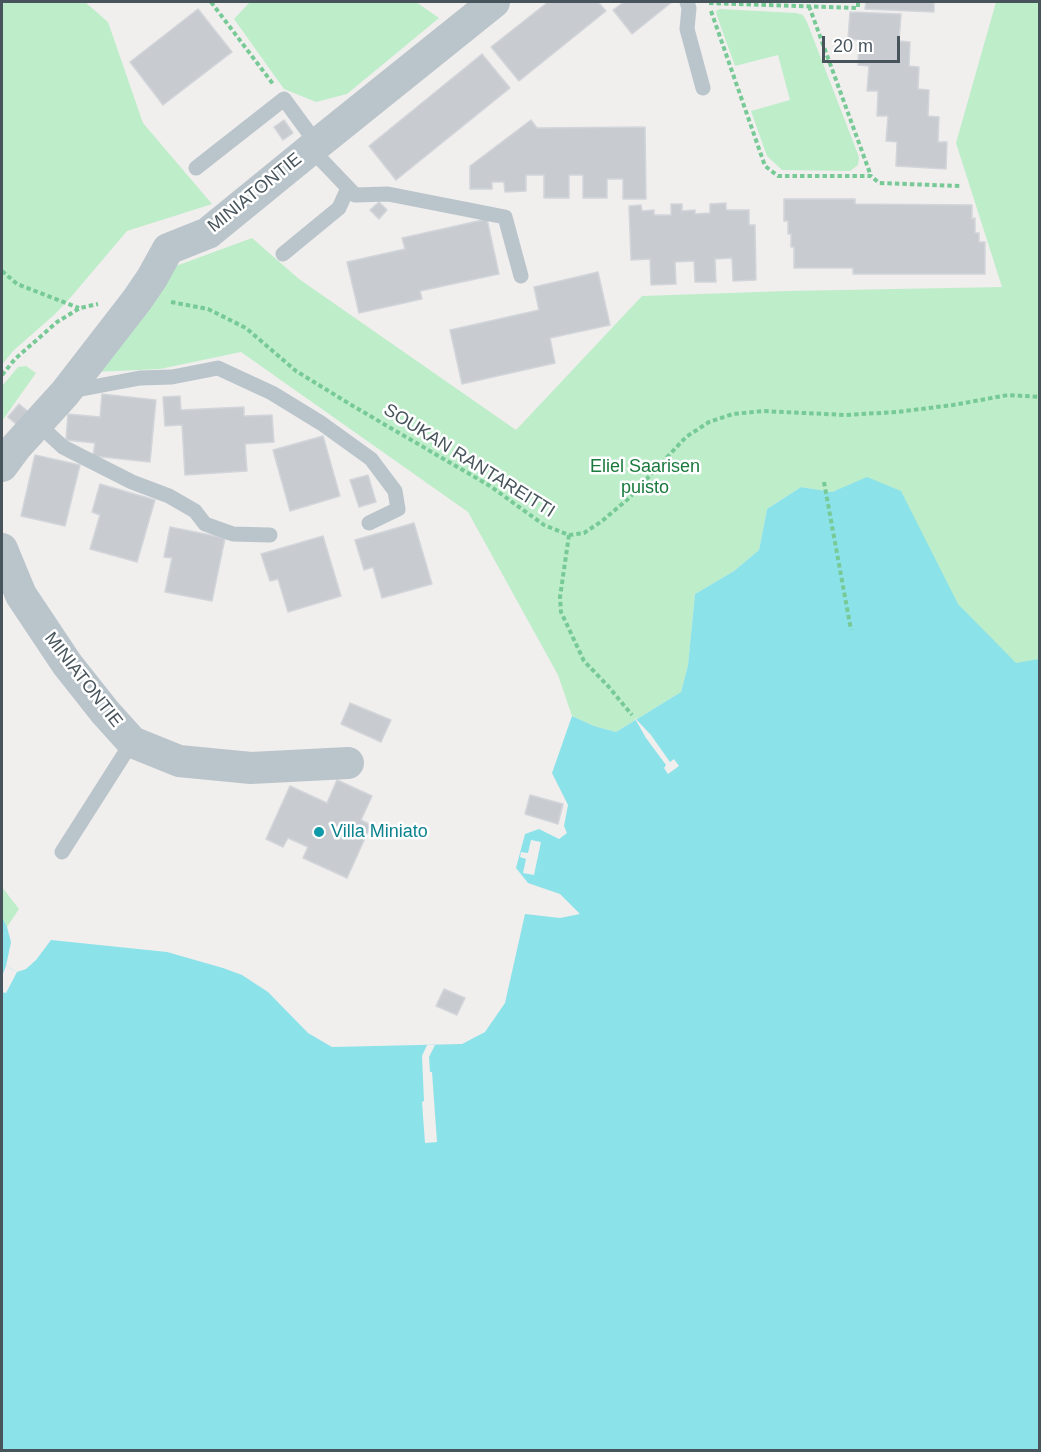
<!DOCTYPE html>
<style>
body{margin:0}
#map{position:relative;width:1041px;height:1452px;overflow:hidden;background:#f1eeee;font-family:Arial,sans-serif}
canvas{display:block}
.frame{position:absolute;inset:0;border:3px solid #47545b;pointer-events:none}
.scale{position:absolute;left:822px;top:36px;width:78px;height:27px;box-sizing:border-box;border:3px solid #47545b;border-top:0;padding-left:8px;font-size:18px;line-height:21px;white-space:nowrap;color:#47545b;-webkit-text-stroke:4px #fff;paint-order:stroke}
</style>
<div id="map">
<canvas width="1041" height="1452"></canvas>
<div class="frame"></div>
<div class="scale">20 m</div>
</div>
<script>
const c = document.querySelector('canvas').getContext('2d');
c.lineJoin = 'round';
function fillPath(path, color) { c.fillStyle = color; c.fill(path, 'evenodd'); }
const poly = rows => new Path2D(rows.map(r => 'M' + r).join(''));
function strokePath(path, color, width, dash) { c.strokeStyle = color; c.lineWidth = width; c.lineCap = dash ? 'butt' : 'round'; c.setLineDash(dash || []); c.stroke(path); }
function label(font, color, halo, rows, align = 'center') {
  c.font = font + ' Arial,sans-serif'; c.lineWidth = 5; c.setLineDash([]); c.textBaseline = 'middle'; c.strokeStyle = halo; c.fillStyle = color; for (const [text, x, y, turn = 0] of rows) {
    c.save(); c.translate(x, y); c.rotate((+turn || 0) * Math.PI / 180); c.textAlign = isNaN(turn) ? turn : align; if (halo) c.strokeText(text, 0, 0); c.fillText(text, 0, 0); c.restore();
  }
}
const green = poly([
 [2,2,85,2,108,22,143,123,212,204,127,231,71,297,55,314,13,351,2,365],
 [250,2,416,2,439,18,347,94,316,102,284,89,234,19],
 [996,2,1039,2,1039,876,867,478,832,492,801,487,767,509,759,550,734,571,695,594,688,665,681,692,616,732,594,726,572,716,558,675,468,512,241,352,160,369,94,372,165,270,252,238,299,279,516,430,642,296,787,291,1002,287,956,143],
 [720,9,796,13,803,15,807,22,859,157,858,165,850,171,782,170,767,156,751,111,790,100,778,55,735,66,717,16,716,11],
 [26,366,36,373,2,421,2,386,18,367],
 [2,887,19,909,7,927,2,926]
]);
const water = poly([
 [867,477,901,491,958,604,1016,663,1039,659,1039,1450,2,1450,2,917,7,927,11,942,6,966,17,972,26,969,36,960,51,940,167,952,223,968,242,975,268,992,308,1033,332,1047,462,1044,485,1032,505,1003,525,914,560,918,580,914,560,894,528,883,516,868,525,834,539,829,559,839,567,833,564,826,568,805,552,773,572,716,594,726,616,732,681,692,688,665,695,594,734,571,759,550,767,509,801,487,832,492]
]);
const pier = poly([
 [634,717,651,735,670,762,674,759,679,766,668,774,664,768,666,765,646,738],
 [531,840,541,842,534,875,523,873,526,859,520,857,521,852,528,853],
 [6,966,17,972,6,993,2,992,2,976],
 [427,1045,435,1045,429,1057,430,1072,432,1072,437,1142,425,1143,422,1102,424,1101,422,1056]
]);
const building = poly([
 [548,2,598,2,606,11,519,81,491,47,548,2],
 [624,2,672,2,632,34,613,10,624,2],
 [866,2,934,2,934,12,865,9,866,2],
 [198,9,232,52,163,105,130,62,198,9],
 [850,12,901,14,899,41,910,42,909,66,919,67,918,89,929,90,928,116,939,117,938,142,947,142,946,169,896,166,897,142,886,141,888,116,877,116,878,91,867,91,869,66,858,65,859,40,848,39,850,12],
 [482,54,510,88,396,180,369,146,482,54],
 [284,120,293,133,283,140,274,127,284,120],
 [531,120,537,128,645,127,646,199,623,199,623,179,607,179,607,198,583,198,583,175,569,175,569,198,544,198,544,175,526,175,526,191,505,192,504,182,492,182,492,189,470,189,470,166,531,120],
 [784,199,855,199,855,204,972,205,972,219,975,218,975,233,979,233,979,242,985,242,985,274,853,274,853,268,794,268,794,247,791,247,791,234,788,234,788,221,784,221,784,199],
 [379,202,387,210,379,219,370,210,379,202],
 [726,203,726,210,749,210,749,225,755,225,756,280,733,281,732,258,715,259,716,282,695,282,694,261,675,262,676,284,651,285,650,259,631,260,629,206,641,205,642,211,654,210,654,215,671,215,671,204,682,204,682,211,695,210,695,214,710,213,710,204,726,203],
 [487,219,499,274,420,291,422,299,359,313,347,262,405,249,402,238,487,219],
 [598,272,610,325,550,338,555,363,462,384,450,330,539,310,534,287,598,272],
 [102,394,156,400,150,462,93,456,95,443,66,440,68,414,100,417,102,394],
 [180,396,181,410,244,407,244,416,272,415,274,442,245,444,247,471,185,475,182,425,165,426,163,397,180,396],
 [19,404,30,413,18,426,8,417,19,404],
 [323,436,340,496,290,511,273,450,323,436],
 [35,455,80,465,65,526,21,516,35,455],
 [368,475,376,502,359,507,350,480,368,475],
 [100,484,155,500,137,562,90,549,100,515,92,512,100,484],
 [414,523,432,584,382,598,373,567,364,570,355,540,414,523],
 [170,527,225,538,212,601,165,592,172,558,164,557,170,527],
 [323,536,341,596,288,612,278,579,270,581,261,554,323,536],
 [350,703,391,720,381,742,341,724,350,703],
 [337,780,372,796,361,820,371,825,347,878,303,858,308,847,288,838,283,847,266,839,290,786,327,803,337,780],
 [530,795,563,804,558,824,525,814,530,795],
 [444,989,465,998,457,1015,436,1006,444,989]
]);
const path = poly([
 [211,2,273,84],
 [709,3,858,8,858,2],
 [809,6,871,176],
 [711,11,765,166,778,176,871,176,879,183,960,186],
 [2,271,17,284,79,308],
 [171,302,208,309,246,328,296,371,353,406,490,486,544,525,569,535,584,533,602,521,628,499,686,437,709,422,733,414,763,411,845,415,897,412,953,405,1008,395,1040,397],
 [2,375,15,359,57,322,80,308,98,304],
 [824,482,851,630],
 [569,535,560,597,561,612,584,661,608,686,632,715]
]);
const lane = poly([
 [687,2,689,8,687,29,703,88],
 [311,149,355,195,388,194,505,217,521,276],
 [196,168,284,99,317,144],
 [283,254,339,208,348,188],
 [71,391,140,378,172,377,218,368,272,393,321,423,371,459,395,491,398,509,369,523],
 [37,423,63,447,132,482,169,496,195,511,205,524,233,534,270,535],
 [62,852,132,742]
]);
const street = poly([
 [2,466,16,447,65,393,137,300,152,278,168,249,208,233,311,149,494,2],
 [2,549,21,595,67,664,105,712,132,742,179,761,251,768,348,763]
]);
const markers = [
 [319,832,6,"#0f9aa8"]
];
const streetNames = [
 ["MINIATONTIE",255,193,-39],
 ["SOUKAN RANTAREITTI",469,461,32],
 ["MINIATONTIE",83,680,52]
];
const parkNames = [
 ["Eliel Saarisen",645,467],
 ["puisto",645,488]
];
const cultureNames = [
 ["Villa Miniato",331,832]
];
fillPath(green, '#beedca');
fillPath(water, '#8ce2e9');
fillPath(pier, '#f1eeee');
fillPath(building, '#c8ccd1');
strokePath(building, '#d2d5d9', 1.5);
strokePath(path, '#77ca96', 4, [4.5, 3]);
strokePath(lane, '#bac5cb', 15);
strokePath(street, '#bac5cb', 32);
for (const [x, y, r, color] of markers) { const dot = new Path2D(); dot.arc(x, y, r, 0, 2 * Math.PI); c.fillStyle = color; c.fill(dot); strokePath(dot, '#fff', 2); }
label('18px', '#47545b', '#fff', streetNames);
label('18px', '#1a7a3d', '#fff', parkNames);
label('18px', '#0d838f', '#fff', cultureNames, 'left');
</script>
